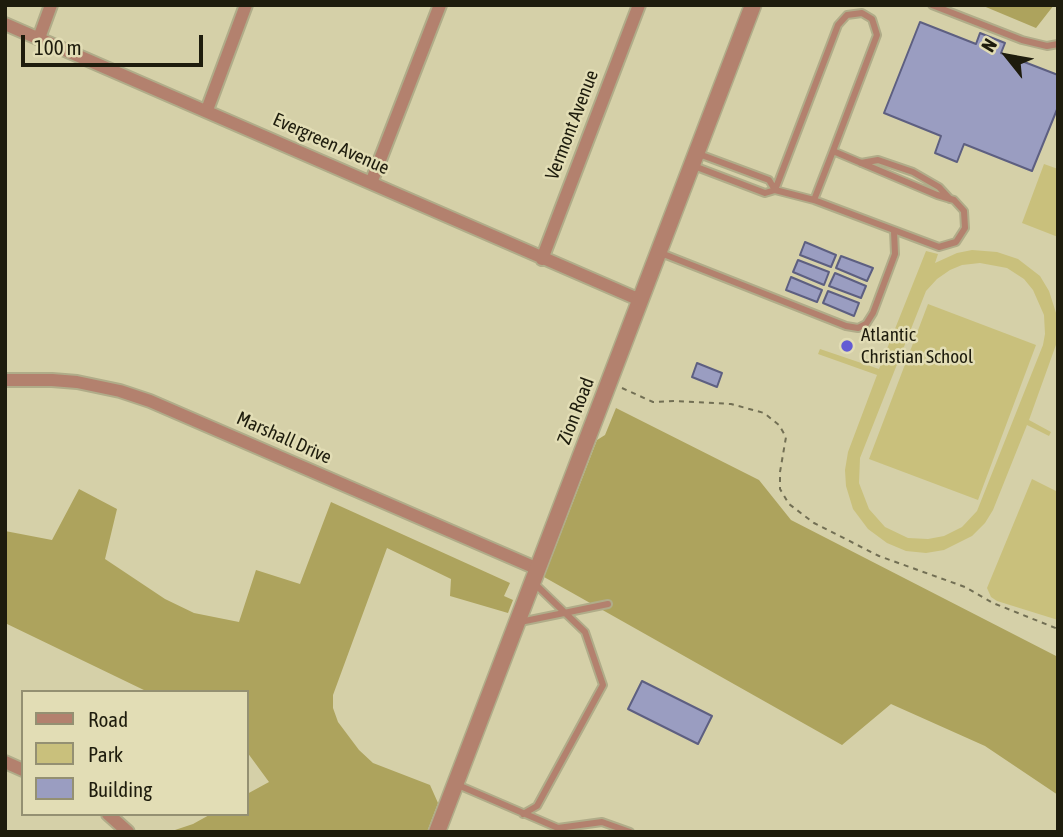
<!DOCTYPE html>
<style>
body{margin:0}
#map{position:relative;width:1063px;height:837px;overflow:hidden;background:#d5d0a8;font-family:"Asap Condensed",sans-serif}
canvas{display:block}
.frame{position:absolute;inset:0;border:7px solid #1e1c0d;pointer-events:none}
.legend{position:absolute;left:21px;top:690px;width:228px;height:126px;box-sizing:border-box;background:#e2ddb5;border:2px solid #949072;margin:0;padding:9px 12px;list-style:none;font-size:21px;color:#1e1c0d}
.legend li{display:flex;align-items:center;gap:14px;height:35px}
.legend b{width:35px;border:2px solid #949072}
.north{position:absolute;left:972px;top:21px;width:70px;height:70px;-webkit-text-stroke:5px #e2ddb5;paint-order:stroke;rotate:301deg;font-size:19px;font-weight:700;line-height:28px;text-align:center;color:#1e1c0d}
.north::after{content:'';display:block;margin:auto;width:24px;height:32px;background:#1e1c0d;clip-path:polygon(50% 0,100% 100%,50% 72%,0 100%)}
.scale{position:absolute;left:21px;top:35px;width:182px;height:32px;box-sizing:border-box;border:4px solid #1e1c0d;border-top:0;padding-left:9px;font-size:21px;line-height:24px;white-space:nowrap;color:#1e1c0d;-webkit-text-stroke:5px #e2ddb5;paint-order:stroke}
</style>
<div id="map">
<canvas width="1063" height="837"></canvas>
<div class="frame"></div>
<ul class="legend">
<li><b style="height:9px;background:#b3816e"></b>Road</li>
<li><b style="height:19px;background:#c9c07c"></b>Park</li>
<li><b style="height:19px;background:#9a9dc1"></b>Building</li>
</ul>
<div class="north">N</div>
<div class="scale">100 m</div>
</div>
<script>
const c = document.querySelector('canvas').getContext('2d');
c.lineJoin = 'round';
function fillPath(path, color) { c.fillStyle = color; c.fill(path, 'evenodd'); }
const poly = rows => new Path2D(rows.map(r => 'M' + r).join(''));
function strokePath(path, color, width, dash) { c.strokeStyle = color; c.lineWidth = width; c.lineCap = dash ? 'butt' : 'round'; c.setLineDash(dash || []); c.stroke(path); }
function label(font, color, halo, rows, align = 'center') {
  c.font = font + ' "Asap Condensed",sans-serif'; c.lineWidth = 5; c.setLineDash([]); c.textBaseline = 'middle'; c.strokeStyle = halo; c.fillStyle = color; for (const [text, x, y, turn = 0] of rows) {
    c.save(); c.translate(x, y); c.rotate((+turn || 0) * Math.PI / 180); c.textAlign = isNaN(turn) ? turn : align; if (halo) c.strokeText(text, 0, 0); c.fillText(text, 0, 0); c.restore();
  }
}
const green = poly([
 [1044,164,1058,169,1058,237,1022,223],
 [972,250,997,252,1018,259,1040,276,1049,291,1057,316,1057,342,1029,420,1051,432,1049,436,1027,425,993,510,985,523,972,536,944,550,926,553,906,551,887,543,868,529,853,509,846,486,845,470,848,452,877,375,818,354,820,349,879,369,926,251,938,254,935,263,957,253],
 [980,263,1007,268,1024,279,1033,290,1044,315,1045,334,1043,345,977,511,962,527,944,536,928,539,908,538,885,527,869,509,859,483,860,458,926,291,937,279,950,270,962,265],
 [928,304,1036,345,978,500,869,459],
 [1032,479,1058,492,1058,620,997,601,991,597,987,588]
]);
const forest = poly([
 [981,5,1054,5,1036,28],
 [616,408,759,480,791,520,1058,657,1058,795,985,746,891,704,842,745,544,577,597,440,605,435],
 [79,489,117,509,105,559,165,599,194,613,239,622,256,570,300,584,331,502,510,583,504,596,513,600,508,613,450,596,451,579,387,548,333,695,333,708,338,722,359,750,373,763,430,785,438,803,427,832,169,832,193,824,211,814,247,814,247,794,269,782,247,752,247,692,148,692,5,623,5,531,52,540]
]);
const building = poly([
 [920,22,976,44,980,33,1005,43,1001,53,1058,75,1058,107,1032,171,964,144,957,162,935,153,941,136,884,113,920,22],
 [805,242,836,255,831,267,800,255,805,242],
 [841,256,873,268,867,281,836,268,841,256],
 [798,260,829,272,824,285,793,272,798,260],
 [835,273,866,286,861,298,829,286,835,273],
 [791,277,822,290,817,302,786,290,791,277],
 [828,291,859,303,854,316,823,303,828,291],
 [697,363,722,373,717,387,692,377,697,363],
 [642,681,712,716,698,744,628,709,642,681]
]);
const path = poly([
 [622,388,653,402,675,401,731,404,764,413,779,425,786,437,780,472,780,489,789,504,814,523,879,556,965,587,993,603,1058,629]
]);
const service = poly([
 [932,5,1022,40,1047,46,1058,44],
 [699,154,769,180,775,190],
 [861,163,878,160,913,172,939,187,950,199],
 [694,166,765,193,775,190,814,200,939,247,956,242,965,228,964,211,954,200,937,195,833,151,814,200],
 [775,190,838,25,847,15,862,13,872,19,877,35,833,151],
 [661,253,846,326,858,328,866,324,873,313,895,254,894,231],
 [520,622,608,604],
 [458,785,558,828,602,822,630,832],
 [523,814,537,806,603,685,585,632,534,583]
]);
const minor = poly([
 [5,24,640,300],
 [39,38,51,5],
 [207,110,246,5],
 [371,183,440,5],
 [542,259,639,5],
 [5,380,52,380,77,382,120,391,150,401,538,569],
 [5,762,23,770],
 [108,814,128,832]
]);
const tertiary = poly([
 [437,832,753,5]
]);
const markers = [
 [847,346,7,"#635bd4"]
];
const streetNames = [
 ["Vermont Avenue",572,125,-69],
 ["Evergreen Avenue",331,144,24],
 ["Zion Road",576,411,-69],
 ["Marshall Drive",284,438,24]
];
const poiNames = [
 ["Atlantic",861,335],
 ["Christian School",861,357]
];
fillPath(green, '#c9c07c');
fillPath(forest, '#ada35d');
fillPath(building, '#9a9dc1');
strokePath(building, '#5d5f81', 2);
strokePath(service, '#b0ac89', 10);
strokePath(minor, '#b0ac89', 16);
strokePath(tertiary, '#b0ac89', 19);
strokePath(path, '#726f54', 2, [5, 5]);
strokePath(service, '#b3816e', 6);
strokePath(minor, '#b3816e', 12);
strokePath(tertiary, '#b3816e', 16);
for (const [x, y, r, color] of markers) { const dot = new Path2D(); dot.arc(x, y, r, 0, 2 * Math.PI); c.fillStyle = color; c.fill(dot); strokePath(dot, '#e2ddb5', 2.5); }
label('19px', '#1e1c0d', '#e2ddb5', streetNames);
label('19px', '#1e1c0d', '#e2ddb5', poiNames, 'left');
</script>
